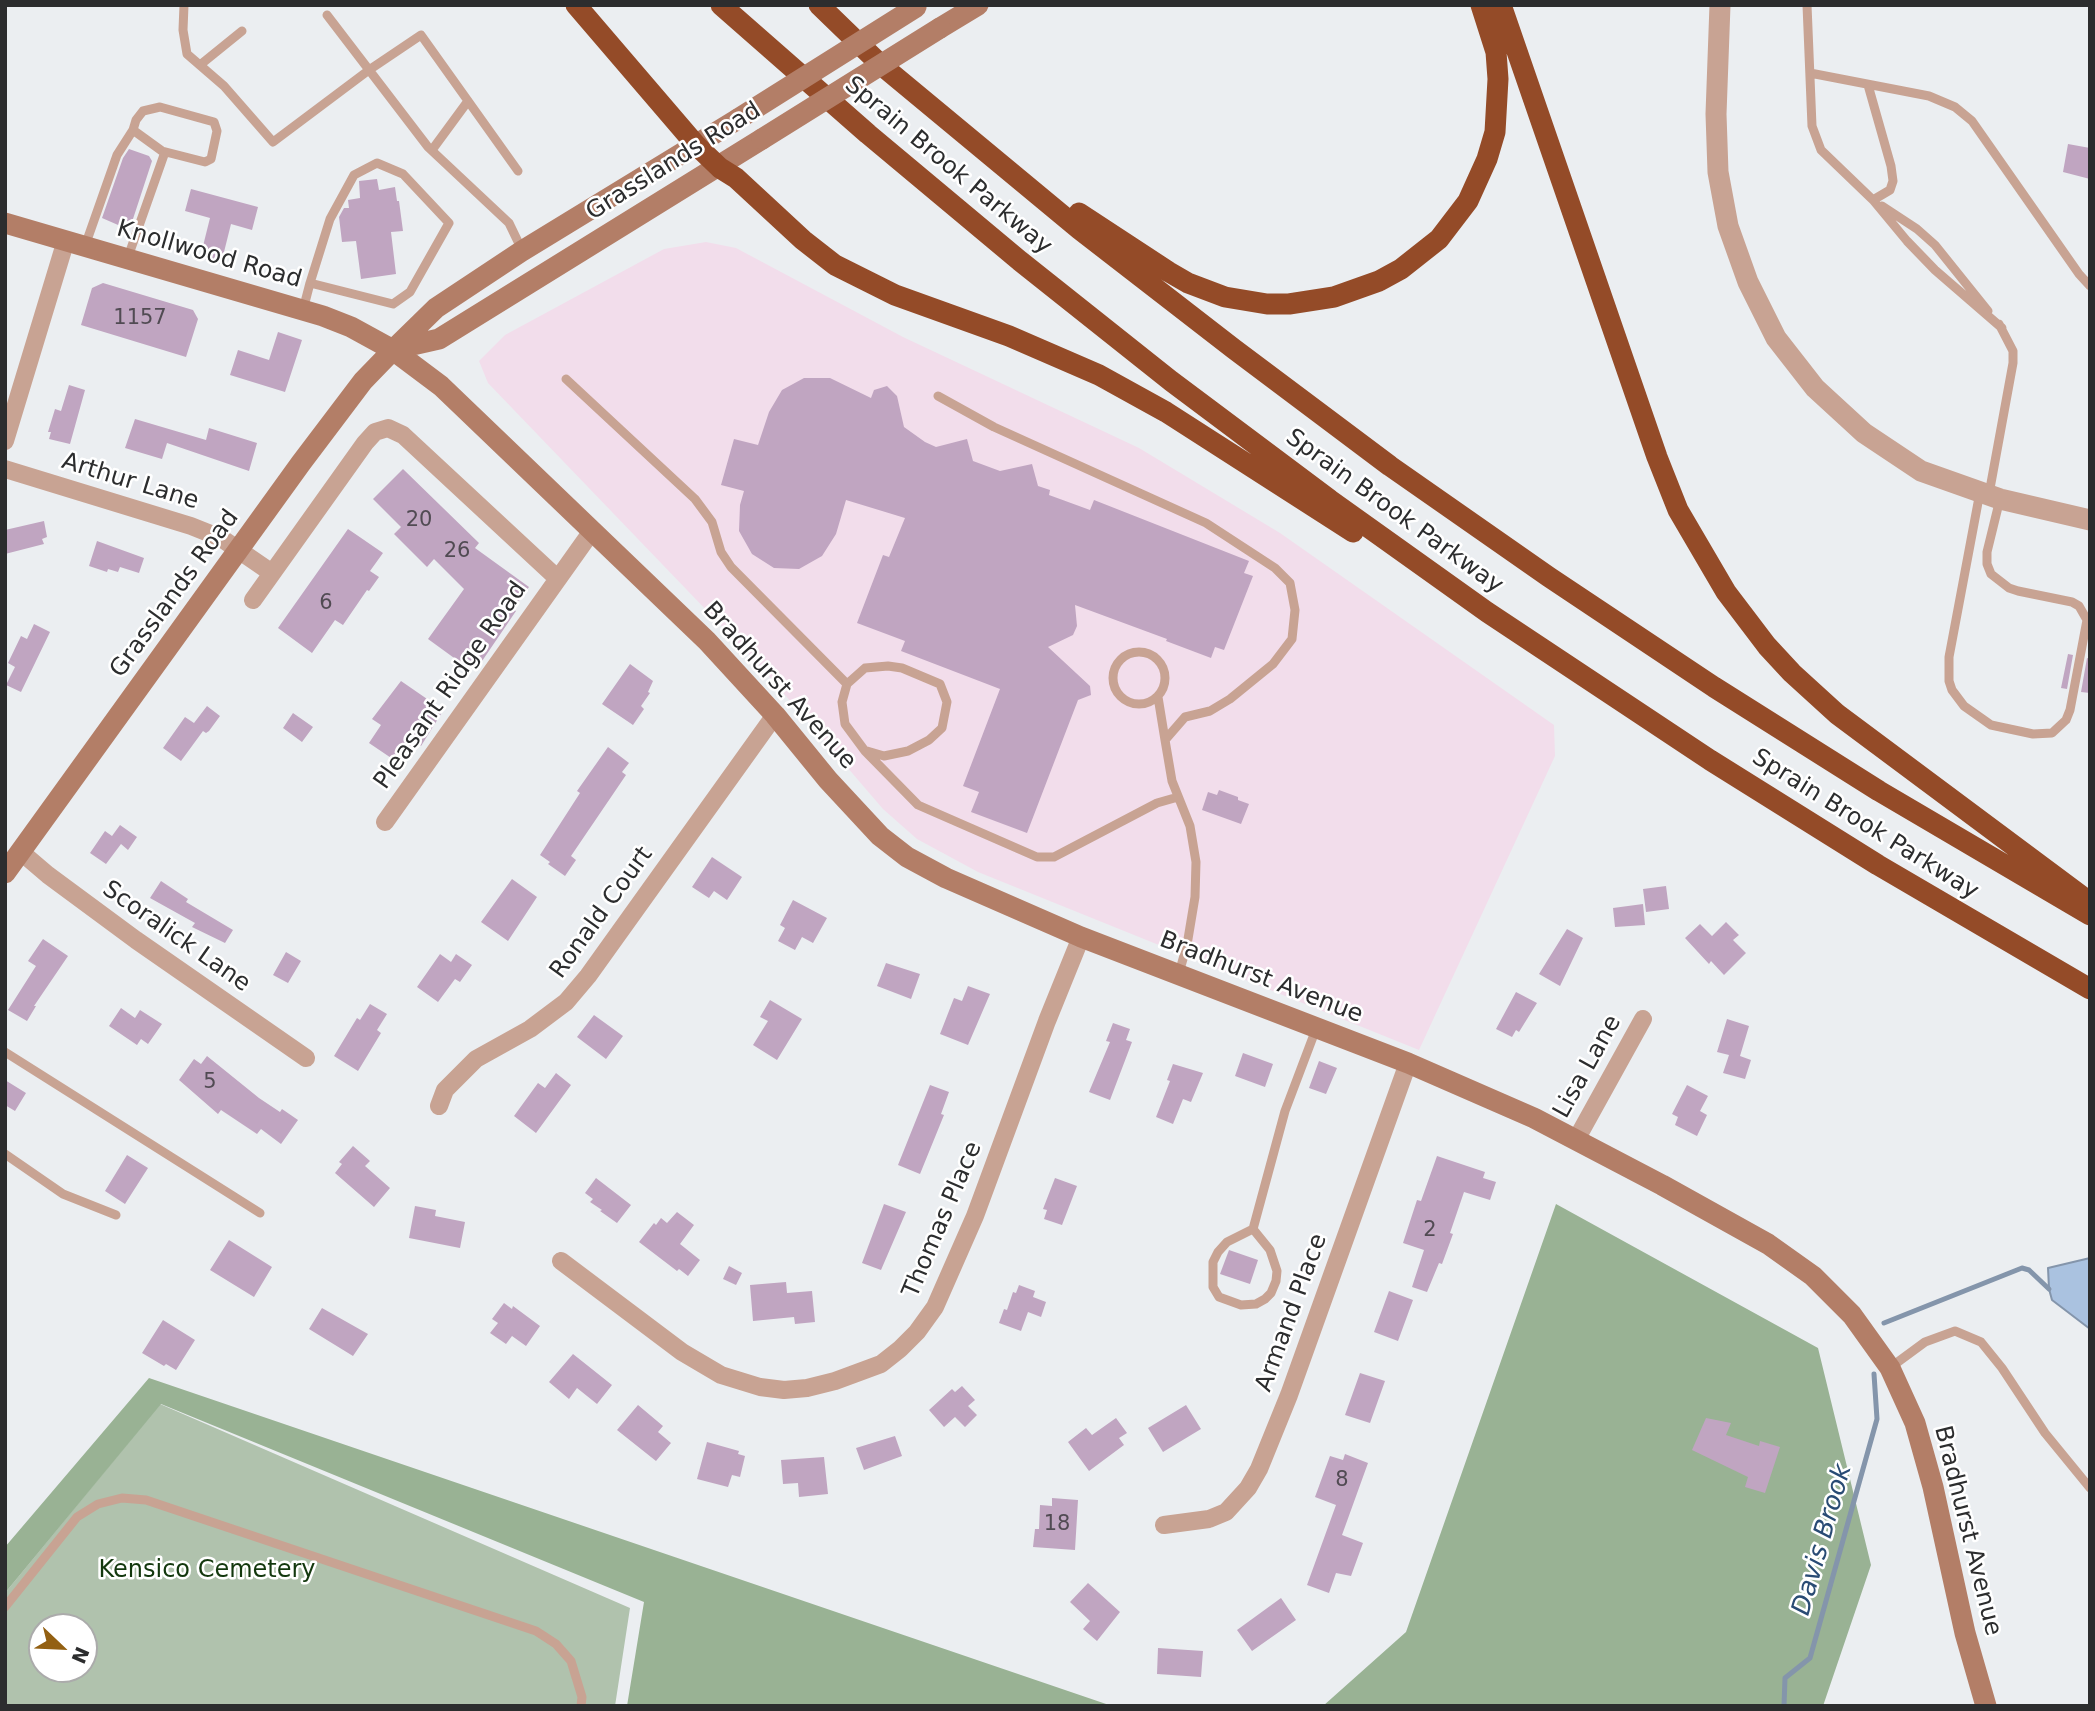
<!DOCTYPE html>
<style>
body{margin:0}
#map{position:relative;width:2095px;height:1711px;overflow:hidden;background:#ebeef1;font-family:"DejaVu Sans",sans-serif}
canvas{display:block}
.frame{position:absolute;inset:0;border:7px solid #2c2d2e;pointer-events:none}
.north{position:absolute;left:28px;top:1613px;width:70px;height:70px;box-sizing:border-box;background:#fff;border:2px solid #ababab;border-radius:50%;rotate:113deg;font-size:19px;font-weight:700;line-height:28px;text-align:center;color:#2c2d2e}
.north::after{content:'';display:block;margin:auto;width:24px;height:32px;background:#936012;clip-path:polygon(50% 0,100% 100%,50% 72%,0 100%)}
</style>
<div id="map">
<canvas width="2095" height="1711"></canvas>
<div class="frame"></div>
<div class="north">N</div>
</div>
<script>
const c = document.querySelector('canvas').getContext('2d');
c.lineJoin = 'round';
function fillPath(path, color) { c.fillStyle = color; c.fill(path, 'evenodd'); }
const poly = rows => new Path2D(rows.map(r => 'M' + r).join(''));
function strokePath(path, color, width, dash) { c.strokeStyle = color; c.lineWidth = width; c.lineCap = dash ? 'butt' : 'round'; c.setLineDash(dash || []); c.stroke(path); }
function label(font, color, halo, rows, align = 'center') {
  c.font = font + ' "DejaVu Sans",sans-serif'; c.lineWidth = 5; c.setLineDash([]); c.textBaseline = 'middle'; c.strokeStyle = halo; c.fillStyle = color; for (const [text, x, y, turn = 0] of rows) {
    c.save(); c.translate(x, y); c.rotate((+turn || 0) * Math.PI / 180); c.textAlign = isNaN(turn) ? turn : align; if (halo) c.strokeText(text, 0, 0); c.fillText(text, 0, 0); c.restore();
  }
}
const commercial = poly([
 [706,242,736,248,903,337,1139,448,1280,533,1554,725,1555,756,1419,1050,978,872,917,839,883,809,761,667,488,383,479,361,505,335,664,249]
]);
const green = poly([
 [160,1404,630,1608,615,1706,5,1706,5,1593],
 [42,1627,84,1627,84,1669,42,1669]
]);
const forest = poly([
 [1556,1204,1818,1348,1871,1565,1823,1706,1323,1706,1406,1632],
 [149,1378,1112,1706,627,1706,644,1602,161,1404,5,1593,5,1547]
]);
const water = poly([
 [2090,1258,2090,1329,2052,1300,2049,1289,2048,1268,2090,1258]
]);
const stream = poly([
 [1884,1323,2022,1268,2029,1270,2049,1289],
 [1784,1706,1785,1678,1810,1658,1877,1419,1874,1374]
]);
const building = poly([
 [2068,144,2090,148,2090,179,2063,172],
 [129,149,149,156,152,161,131,225,125,228,102,218,123,158],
 [377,179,379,190,395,187,397,201,399,201,403,231,391,232,396,274,361,279,356,241,342,242,339,217,344,208,349,208,348,200,360,198,359,181],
 [191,189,258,207,252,230,231,224,221,264,200,258,210,218,185,211],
 [103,283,193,310,198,319,186,357,81,325,92,288],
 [278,332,302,340,285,392,230,375,238,350,269,360],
 [804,378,830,378,871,398,874,390,887,386,897,396,904,427,925,442,936,447,967,439,973,461,1000,471,1032,464,1038,486,1050,490,1049,495,1090,510,1094,500,1249,561,1244,573,1253,576,1224,650,1215,647,1211,658,1166,641,1167,639,1075,605,1077,626,1073,635,1048,647,1090,686,1091,695,1078,700,1027,833,971,812,979,792,963,786,1000,689,901,651,905,641,857,623,883,555,889,557,905,518,846,500,836,534,822,556,799,569,774,568,752,554,739,531,740,505,744,491,721,485,734,439,758,445,769,412,782,390],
 [69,385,85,390,70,444,49,439,51,432,48,432,55,409,61,411],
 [135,419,206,440,209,428,257,443,249,471,167,443,162,459,125,448],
 [403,469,479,543,475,548,529,587,513,609,516,611,478,667,465,657,461,663,428,639,464,589,434,559,427,567,394,534,401,527,373,499],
 [44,521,47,537,42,539,44,544,5,554,5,530],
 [348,529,383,553,370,571,379,577,369,591,367,590,343,625,335,620,312,653,278,628],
 [97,541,144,558,139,573,120,567,118,572,108,569,107,572,89,566],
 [34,624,50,632,21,692,6,685,15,667,8,663,21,636,27,639],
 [2068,654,2073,655,2067,689,2061,688],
 [2087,658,2090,659,2090,693,2081,692],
 [630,664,653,681,648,692,650,693,641,706,644,709,633,725,602,704],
 [401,681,430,701,427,705,441,714,421,746,418,744,403,766,369,743,381,725,372,719],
 [207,706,220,716,209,731,206,733,203,731,181,761,163,748,185,717,194,723],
 [293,713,313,727,302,742,283,728],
 [608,747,629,763,622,772,626,775,571,856,576,860,565,876,548,864,550,862,540,855,580,793,577,791],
 [1219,790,1238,797,1238,800,1249,804,1241,824,1202,810,1208,792,1217,795],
 [120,825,137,837,128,850,121,844,106,864,90,853,105,831,112,836],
 [712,857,742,877,727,900,714,891,709,898,692,887],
 [512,879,537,897,508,941,481,922],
 [161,881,188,899,186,902,233,930,225,943,192,927,195,923,150,898],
 [1666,886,1669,909,1646,912,1643,889],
 [793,900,827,918,813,943,802,937,795,950,778,941,785,928,780,925],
 [1643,904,1645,925,1615,927,1613,908],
 [1726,922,1739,935,1733,940,1746,953,1724,975,1711,961,1709,964,1685,938,1700,924,1712,936],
 [1567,929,1583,938,1560,986,1539,974],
 [43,939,68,956,34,1006,36,1006,27,1021,8,1010,36,966,28,961],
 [286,952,301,961,288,983,273,975],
 [440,954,451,962,456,954,472,965,460,982,455,979,438,1002,417,987],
 [886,963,920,974,911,999,877,986],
 [968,986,990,994,968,1045,940,1034,954,998,962,1001],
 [1516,992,1537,1003,1519,1032,1516,1030,1512,1037,1496,1029],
 [770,1000,802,1019,777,1060,753,1045,768,1021,760,1017],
 [370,1004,387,1014,377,1030,381,1033,358,1071,334,1056,357,1018,360,1020],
 [121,1008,135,1018,140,1010,162,1024,148,1044,141,1039,137,1045,109,1026],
 [594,1015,623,1036,606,1059,577,1037],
 [1727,1019,1749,1026,1740,1056,1751,1060,1745,1079,1723,1073,1729,1055,1717,1052],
 [1113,1023,1130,1029,1126,1040,1132,1042,1110,1100,1089,1092,1110,1042,1106,1041],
 [1243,1053,1273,1064,1265,1087,1235,1076],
 [207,1056,259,1098,280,1112,282,1109,298,1120,281,1144,261,1129,257,1134,221,1110,218,1114,179,1080,194,1059,201,1064],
 [1319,1061,1337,1068,1326,1094,1309,1088],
 [1173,1064,1203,1073,1191,1102,1183,1099,1173,1124,1156,1117,1170,1081,1167,1080],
 [556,1073,571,1085,536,1133,514,1116,538,1083,545,1088],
 [5,1080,26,1093,15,1111,5,1105],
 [930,1085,949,1092,941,1114,944,1115,920,1174,898,1165],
 [1687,1085,1708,1096,1700,1111,1707,1115,1697,1136,1675,1125,1678,1117,1672,1114],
 [353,1146,370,1161,365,1166,390,1188,374,1207,335,1173,342,1164,339,1162],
 [127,1155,148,1168,125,1204,105,1191],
 [1437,1156,1485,1172,1483,1178,1496,1182,1490,1200,1464,1192,1450,1233,1453,1234,1442,1264,1439,1263,1427,1292,1412,1287,1424,1250,1403,1243,1417,1200,1421,1201],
 [596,1178,631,1205,617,1223,600,1211,602,1210,590,1202,593,1199,585,1193],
 [1055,1178,1077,1186,1062,1225,1044,1219,1047,1210,1043,1209],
 [884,1204,906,1212,881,1270,862,1263],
 [415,1206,436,1210,435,1216,465,1222,460,1248,409,1238],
 [677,1212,694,1225,680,1244,700,1260,688,1276,679,1269,677,1271,639,1242,654,1223,656,1225,661,1218,667,1223],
 [229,1240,272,1267,254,1297,210,1270],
 [1229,1250,1258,1260,1250,1284,1220,1274],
 [729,1266,742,1273,736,1285,723,1279],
 [786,1282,787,1293,812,1291,815,1322,795,1324,794,1317,753,1321,750,1285],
 [1019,1285,1035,1291,1033,1297,1046,1302,1041,1317,1028,1312,1021,1331,999,1323,1004,1309,1007,1310,1013,1292,1016,1293],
 [1389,1291,1413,1300,1398,1341,1374,1332],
 [504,1303,512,1309,513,1306,540,1326,526,1346,512,1336,506,1344,490,1333,498,1323,492,1319],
 [322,1308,368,1334,353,1356,309,1329],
 [163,1320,195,1340,176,1370,166,1364,164,1366,142,1353],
 [573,1354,612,1385,597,1404,577,1388,569,1399,549,1382],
 [1360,1373,1385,1381,1370,1423,1345,1415],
 [962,1386,975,1400,968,1406,977,1415,965,1427,955,1417,944,1427,929,1410,952,1389,955,1392],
 [638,1405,663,1426,658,1432,671,1443,656,1461,617,1430],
 [1186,1405,1201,1429,1163,1452,1148,1428],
 [1116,1418,1127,1433,1119,1438,1124,1445,1089,1471,1068,1442,1086,1428,1092,1435],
 [1706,1418,1731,1423,1726,1435,1759,1446,1760,1441,1780,1447,1765,1493,1745,1487,1748,1477,1692,1450],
 [895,1436,902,1456,864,1470,856,1448],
 [707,1442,739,1451,738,1454,745,1456,740,1477,732,1475,728,1487,697,1479],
 [1345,1454,1368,1463,1342,1535,1363,1543,1351,1576,1336,1573,1329,1593,1307,1585,1336,1505,1315,1497,1330,1456,1343,1460],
 [824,1457,828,1494,799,1497,798,1483,783,1484,781,1460],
 [1052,1498,1078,1500,1075,1550,1033,1547,1035,1529,1039,1529,1040,1505,1052,1506],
 [1088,1583,1120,1612,1097,1641,1083,1629,1090,1621,1070,1602],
 [1281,1598,1296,1620,1252,1651,1237,1630],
 [1158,1648,1203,1651,1201,1677,1157,1674]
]);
const service = poly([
 [184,5,183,30,187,54,224,86,273,142,369,70,421,35,518,171],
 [1807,5,1812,126,1821,150,1873,200,1907,241,1935,270,2002,328],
 [327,15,428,147,509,223,522,250],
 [200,65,242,31],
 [1810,73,1929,96,1955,107,1972,121,2079,274,2090,286],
 [1868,85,1891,166,1893,181,1890,190,1873,200],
 [432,150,468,101],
 [1882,206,1917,229,1935,245,1988,311],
 [85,246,117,155,133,130,136,120,143,111,160,107,214,122,217,131,211,159,205,162,162,151,133,130],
 [128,257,165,152],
 [303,310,310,283,330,219,354,175,377,163,403,174,449,223,410,292,393,304,310,283],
 [566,379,695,499,712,522,721,552,731,567,847,684,842,702,845,724,865,751,918,805,1037,857,1054,857,1157,803,1178,797],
 [938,396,994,427,1206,523,1275,568,1290,583,1295,610,1292,639,1273,664,1230,699,1210,711,1185,717,1165,740,1172,781,1190,826,1196,862,1195,897,1187,945,1179,973],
 [1980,492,1949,657,1949,681,1952,690,1964,706,1991,725,2033,734,2052,733,2066,720,2070,710,2087,620,2079,606,2072,602,2018,591,2009,588,1991,574,1987,564,1987,552,2000,499],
 [1989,494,2013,363,2013,351,1999,324],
 '1113 678a26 26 0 1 1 52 0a26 26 0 1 1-52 0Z',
 [847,684,865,668,888,666,902,668,940,684,947,702,942,728,929,740,908,751,884,756,867,751],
 [1158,697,1165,740],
 [5,1052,260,1213],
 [5,1154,63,1194,116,1215],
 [1253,1229,1270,1250,1277,1271,1276,1281,1271,1293,1265,1299,1256,1304,1241,1305,1219,1297,1213,1287,1213,1262,1218,1252,1227,1242,1253,1229,1285,1111,1316,1029],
 [1891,1367,1925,1342,1955,1331,1981,1342,2002,1368,2045,1433,2090,1488],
 [5,1607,77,1517,98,1504,122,1498,146,1500,536,1631,556,1644,571,1661,582,1697,581,1706]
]);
const minor = poly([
 [5,441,66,240],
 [5,469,191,526,221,538,272,573],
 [253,600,365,443,375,432,388,428,403,435,557,578],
 [385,822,592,531],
 [21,852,48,875,136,940,306,1058],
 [439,1106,445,1090,476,1059,530,1029,566,1002,588,976,775,715],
 [1576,1140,1643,1019],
 [561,1261,682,1352,721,1375,760,1387,784,1390,807,1388,835,1381,881,1364,900,1349,917,1332,935,1307,975,1216,1047,1021,1081,937],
 [1164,1525,1209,1519,1226,1512,1248,1488,1259,1469,1289,1395,1408,1063]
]);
const tertiary = poly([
 [1720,5,1716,114,1718,172,1728,226,1748,282,1776,338,1815,388,1864,433,1921,471,2000,499,2090,520]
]);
const secondary = poly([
 [940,28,978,5],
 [5,223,323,316,351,327,393,350,441,386,707,641,775,715,828,780,880,836,907,857,946,878,1081,937,1408,1063,1534,1118,1662,1185,1768,1244,1813,1276,1852,1315,1890,1368,1915,1423,1933,1487,1965,1633,1986,1706],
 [395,349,439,339,762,139],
 [5,873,301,463,363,381,393,350,436,308,522,251,738,119]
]);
const motorway = poly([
 [576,5,696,145,720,168,736,178,803,240,835,265,895,295,1009,336,1099,375,1166,412,1353,532],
 [721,5,868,134,1020,261,1171,381,1330,500,1487,612,1710,760,1878,865,2090,989],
 [819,5,880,64,1079,229,1234,349,1390,466,1549,577,1714,687,1879,791,2090,915],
 [1501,5,1657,457,1678,510,1726,592,1767,646,1792,673,1837,714,2088,901],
 [1079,213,1169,272,1188,283,1225,297,1267,304,1289,304,1334,297,1379,281,1401,269,1439,239,1468,201,1487,159,1495,132,1498,79,1496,52,1481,5]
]);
const secondaryBridge = poly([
 [738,119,916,7],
 [762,139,940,28]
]);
const numberNames = [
 ["1157",140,319],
 ["20",419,521],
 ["26",457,552],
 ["6",326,604],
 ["5",210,1083],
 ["2",1430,1231],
 ["8",1342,1481],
 ["18",1057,1525]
];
const streetNames = [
 ["Grasslands Road",674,162,-32],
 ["Sprain Brook Parkway",948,166,40],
 ["Knollwood Road",209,255,16],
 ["Arthur Lane",130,482,17],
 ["Sprain Brook Parkway",1394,512,36],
 ["Grasslands Road",175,594,-54],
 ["Pleasant Ridge Road",451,686,-55],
 ["Bradhurst Avenue",779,686,48],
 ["Sprain Brook Parkway",1865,825,32],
 ["Ronald Court",602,913,-54],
 ["Scoralick Lane",176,937,35],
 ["Bradhurst Avenue",1261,978,21],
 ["Lisa Lane",1588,1067,-61],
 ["Thomas Place",943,1220,-67],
 ["Armand Place",1292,1313,-70],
 ["Bradhurst Avenue",1967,1531,76]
];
const parkNames = [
 ["Kensico Cemetery",207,1571]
];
const waterNames = [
 ["Davis Brook",1823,1540,-74]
];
fillPath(commercial, '#f2ddeb');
fillPath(green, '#b0c2ad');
fillPath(forest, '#99b294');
fillPath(water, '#aac2e0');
strokePath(water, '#8495ab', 2);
strokePath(stream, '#8495ab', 5);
fillPath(building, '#c0a5c1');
strokePath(service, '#c8a393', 9);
strokePath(minor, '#c8a393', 18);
strokePath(tertiary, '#c8a393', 21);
strokePath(secondary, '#b37e67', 21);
strokePath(motorway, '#944b28', 21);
strokePath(secondaryBridge, '#b37e67', 21);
label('21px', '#514b53', null, numberNames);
label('24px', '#2c2d2e', '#fff', streetNames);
label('24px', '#13380e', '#fff', parkNames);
label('italic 26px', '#294b74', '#fff', waterNames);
</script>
